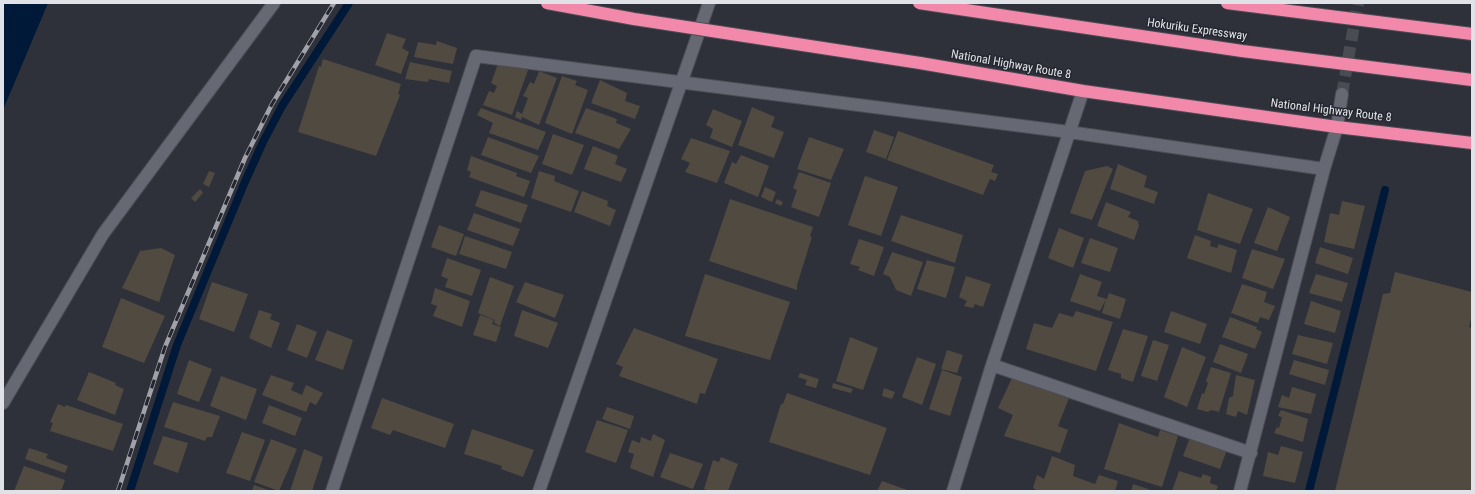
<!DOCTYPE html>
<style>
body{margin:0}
#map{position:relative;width:1475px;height:494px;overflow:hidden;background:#2f313a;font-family:"Roboto Condensed",sans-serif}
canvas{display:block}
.frame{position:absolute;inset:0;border:4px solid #e1e2e8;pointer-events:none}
</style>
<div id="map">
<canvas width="1475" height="494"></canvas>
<div class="frame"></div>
</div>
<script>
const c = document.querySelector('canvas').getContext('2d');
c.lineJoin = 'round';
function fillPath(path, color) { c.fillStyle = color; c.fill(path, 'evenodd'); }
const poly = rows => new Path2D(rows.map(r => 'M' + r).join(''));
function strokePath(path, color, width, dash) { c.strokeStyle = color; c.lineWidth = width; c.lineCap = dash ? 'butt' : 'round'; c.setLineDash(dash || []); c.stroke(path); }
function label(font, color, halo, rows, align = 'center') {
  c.font = font + ' "Roboto Condensed",sans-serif'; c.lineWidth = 3; c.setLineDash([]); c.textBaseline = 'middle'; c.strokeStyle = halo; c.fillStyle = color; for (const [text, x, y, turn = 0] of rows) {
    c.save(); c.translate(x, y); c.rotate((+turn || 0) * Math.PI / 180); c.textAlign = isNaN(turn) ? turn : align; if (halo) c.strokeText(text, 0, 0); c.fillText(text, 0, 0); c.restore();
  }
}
const water = poly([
 [3,3,48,3,3,110]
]);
const stream = poly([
 [130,491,177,345,244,184,263,142,282,106,349,3],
 [1309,491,1385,190]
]);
const building = poly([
 [387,33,406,39,402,48,409,52,401,74,375,65],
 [437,41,457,48,453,64,414,57,418,42,436,45],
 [323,59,401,84,398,94,400,95,376,156,298,132,319,66,321,67],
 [499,61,528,70,512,115,483,105,489,91,494,93,497,86,491,83],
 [410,62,452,71,449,83,429,79,428,82,405,79],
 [539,71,557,78,539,125,522,117,521,120,515,117,517,111,522,114,528,98,523,96,530,82,534,84],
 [562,76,577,81,575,85,588,90,572,134,545,123],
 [600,80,627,93,625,101,640,106,635,119,591,103],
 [752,107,775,117,771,127,784,132,774,158,738,145],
 [481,108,546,132,538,150,489,133,493,123,477,115],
 [586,108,617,119,616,123,631,129,619,149,575,133],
 [713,109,742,121,732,147,710,138,713,129,706,125],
 [874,130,894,137,886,159,866,152],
 [898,131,994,165,991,172,998,174,995,181,990,179,983,195,887,160],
 [553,134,584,145,572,175,542,164],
 [488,137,539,156,531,173,481,155],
 [809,137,844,149,831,180,797,169],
 [691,138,730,151,717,183,685,172,690,163,681,159],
 [593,146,618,156,615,164,627,169,621,182,584,169],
 [741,155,769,166,758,197,724,183,732,162,736,164],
 [471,156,517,173,516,176,530,181,524,197,469,177,471,172,467,170],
 [1118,164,1147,176,1144,187,1158,192,1154,204,1110,189],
 [1107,166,1113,169,1092,220,1070,213,1085,171],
 [209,171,215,173,209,187,203,184],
 [539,171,555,176,554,181,579,191,571,212,531,198],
 [799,172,831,183,819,217,791,207,797,190,793,188],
 [865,176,898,187,881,236,848,225],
 [765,187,776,192,772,202,761,197],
 [200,189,203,193,195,202,191,198],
 [481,190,528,205,521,223,475,206],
 [582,191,608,201,607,206,616,210,610,226,574,212],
 [1208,193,1253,209,1240,244,1197,230],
 [730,199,813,227,810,236,812,237,797,285,797,290,709,261],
 [777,199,783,202,781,206,775,203],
 [1342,201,1365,206,1354,249,1324,242,1330,213,1339,215],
 [1106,202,1131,212,1128,217,1138,221,1139,226,1134,240,1097,226],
 [1268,207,1290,217,1277,251,1254,243],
 [474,213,520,229,513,246,467,230],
 [901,215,963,235,955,263,891,241],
 [439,225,464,234,456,256,431,247],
 [1059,228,1084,238,1073,268,1048,258],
 [1195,235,1211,241,1210,246,1217,248,1219,244,1237,250,1231,273,1187,258],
 [465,236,512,252,506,269,459,254],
 [1090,238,1118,248,1110,272,1081,263],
 [859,239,884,247,874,276,858,270,860,267,850,264],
 [1320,247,1353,258,1348,274,1315,263],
 [161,248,175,255,159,302,122,288,140,251],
 [1252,249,1285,259,1273,289,1242,278],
 [892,252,923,262,911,296,896,290,890,277,883,274],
 [447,258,481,270,472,296,445,287,448,279,441,276],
 [927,260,955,267,946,298,917,289],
 [1395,272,1472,292,1472,314,1469,327,1472,328,1472,491,1335,491,1383,294,1390,293],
 [705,274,790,302,770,360,685,336],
 [1080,274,1102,282,1097,296,1107,299,1109,293,1126,299,1120,319,1102,313,1106,299,1100,311,1070,301],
 [1316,274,1348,283,1342,302,1309,293],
 [966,276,991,284,983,307,975,304,973,308,964,306,967,301,959,297],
 [490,277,514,286,500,326,494,323,495,320,478,313],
 [212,282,248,294,234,332,199,319],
 [525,282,564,295,555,318,516,302],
 [1242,284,1267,292,1264,302,1275,306,1269,320,1260,317,1258,323,1231,313],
 [435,288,470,301,462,327,433,316,437,306,431,304],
 [121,298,165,316,144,363,102,347],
 [1311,301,1341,311,1335,333,1304,324],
 [259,310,272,314,270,319,280,323,271,348,249,338],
 [522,310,558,323,548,348,514,336],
 [1076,311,1113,322,1096,371,1026,349,1034,323,1052,328,1059,313,1073,317],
 [1171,311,1207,324,1200,344,1164,332],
 [480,315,494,320,492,324,501,327,496,342,473,335],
 [1230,317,1257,327,1256,329,1262,332,1255,349,1222,337],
 [297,324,317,332,307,358,287,350],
 [634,328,718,359,705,394,700,393,697,404,619,376,623,367,616,364],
 [1123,329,1148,336,1133,382,1121,378,1121,374,1108,370],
 [327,330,353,340,343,370,315,360],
 [1298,335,1333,343,1327,364,1292,354],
 [850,337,878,348,863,390,836,381],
 [1153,340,1169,345,1157,381,1141,376],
 [1220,344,1248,354,1241,373,1213,362],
 [1182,347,1206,357,1187,407,1164,397],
 [947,350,963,355,957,373,941,369],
 [917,357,936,364,922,405,902,397],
 [189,360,212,369,199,402,177,394],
 [1294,360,1329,370,1325,385,1289,374],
 [1211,367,1231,373,1219,412,1211,410,1208,412,1197,409,1202,393,1204,394,1208,383,1206,381],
 [942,370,962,377,950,416,929,409],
 [89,372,116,383,115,385,124,389,115,415,77,400],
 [800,373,819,379,816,388,805,385,807,380,798,377],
 [271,375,294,383,291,390,302,395,306,385,323,393,316,405,310,402,306,412,262,395],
 [1236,375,1255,380,1247,415,1238,411,1236,417,1226,414,1229,398,1233,396],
 [221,376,257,389,246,420,210,406],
 [1012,378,1069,398,1058,426,1068,430,1060,453,1004,436,1013,415,998,408],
 [833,383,853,389,851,393,832,388],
 [1292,387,1316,394,1311,414,1278,407,1282,395,1289,398],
 [884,388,895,392,892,399,882,396],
 [787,393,887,428,870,475,769,442,781,404,783,404],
 [382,398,454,424,445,448,393,430,390,435,371,428],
 [173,402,220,416,212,437,207,437,205,441,164,427],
 [58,404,65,407,66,405,123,424,113,451,50,431,53,423,50,422],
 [269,405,302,418,295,436,262,423],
 [607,407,634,416,630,429,602,419],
 [1281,410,1308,419,1303,442,1274,433,1277,427,1279,428,1282,417,1278,416],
 [597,420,628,430,616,463,585,452],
 [1119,423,1158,437,1160,430,1178,436,1162,487,1104,469],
 [472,429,534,450,523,477,501,469,502,466,464,454],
 [242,432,265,440,250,481,226,473],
 [653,434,665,440,653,477,630,468,634,454,628,452,632,440,640,443,641,437,651,441],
 [1191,435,1228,447,1220,469,1183,456],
 [163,436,188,443,178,473,153,464],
 [271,439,297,449,279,491,254,482],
 [1281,446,1303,452,1295,483,1263,476,1268,452,1278,455],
 [29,448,48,454,46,458,68,466,65,473,25,459],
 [304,449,323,457,312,491,290,491],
 [670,453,703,464,693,489,660,477],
 [1052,456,1075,465,1073,476,1095,484,1099,475,1118,481,1115,491,1038,491,1033,488,1037,475,1044,479],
 [721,457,738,464,728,491,710,491,704,489,713,460,719,462],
 [24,466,65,480,61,491,14,491],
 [1179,471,1201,478,1203,474,1211,477,1210,483,1218,486,1216,491,1172,491],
 [882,481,910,491,877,491],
 [1133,484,1154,491,1131,491],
 [254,485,271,491,252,491]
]);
const minorTunnel = poly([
 [1342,94,1358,3]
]);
const minor = poly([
 [992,365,1251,453],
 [3,403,103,234,274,3],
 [332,491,476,56,1069,132,1324,169],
 [539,491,709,3],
 [953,491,992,365,1083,91],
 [1240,491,1324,169,1337,127,1342,94]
]);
const highway = poly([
 [920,63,1083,91,1337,127,1472,143]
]);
const rail = poly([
 [118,491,165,347,245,158,272,104,334,3]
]);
const highwayBridge = poly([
 [547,3,634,19,920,63],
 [919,3,1242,51,1472,80],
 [1227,3,1472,34]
]);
const streetNames = [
 ["Hokuriku Expressway",1197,30,8],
 ["National Highway Route 8",1011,65,10],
 ["National Highway Route 8",1331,111,7]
];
fillPath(water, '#001938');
strokePath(stream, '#001938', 8);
fillPath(building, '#504a41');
strokePath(minorTunnel, '#4a4c54', 12, [12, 6]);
strokePath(minor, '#4c4d55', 14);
strokePath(highway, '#4c4d55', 14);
strokePath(minor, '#666873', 12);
strokePath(highway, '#f389aa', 12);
strokePath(rail, '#a0a1a9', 4.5);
strokePath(rail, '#252730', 3, [9]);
strokePath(highwayBridge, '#4c4d55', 14, []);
strokePath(highwayBridge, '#f389aa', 12);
label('12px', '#e1e2e8', '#252730', streetNames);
</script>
